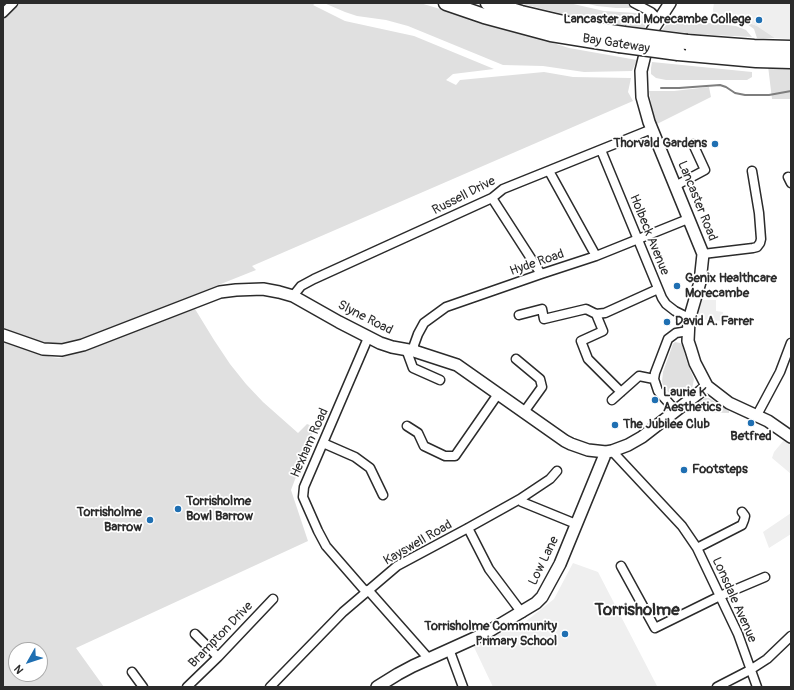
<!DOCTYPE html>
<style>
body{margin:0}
#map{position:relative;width:794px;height:690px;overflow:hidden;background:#fff;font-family:Pangolin,sans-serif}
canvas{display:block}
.frame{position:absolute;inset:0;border:4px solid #2b2b2b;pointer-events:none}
.north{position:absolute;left:8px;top:642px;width:40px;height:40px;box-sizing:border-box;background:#fff;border:1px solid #aaa;border-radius:50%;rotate:231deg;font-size:11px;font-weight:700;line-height:16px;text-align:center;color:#2b2b2b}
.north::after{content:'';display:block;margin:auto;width:14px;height:18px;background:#1f6fb2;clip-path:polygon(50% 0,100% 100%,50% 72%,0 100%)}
</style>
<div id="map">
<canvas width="794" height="690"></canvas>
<div class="frame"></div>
<div class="north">N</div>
</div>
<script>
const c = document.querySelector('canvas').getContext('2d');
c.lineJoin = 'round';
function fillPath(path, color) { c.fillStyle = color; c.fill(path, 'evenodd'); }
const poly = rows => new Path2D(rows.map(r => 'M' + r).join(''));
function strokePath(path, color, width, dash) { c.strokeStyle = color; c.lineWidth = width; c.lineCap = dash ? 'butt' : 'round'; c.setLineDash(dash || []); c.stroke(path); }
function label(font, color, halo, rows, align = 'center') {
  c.font = font + ' Pangolin,sans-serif'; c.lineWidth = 3.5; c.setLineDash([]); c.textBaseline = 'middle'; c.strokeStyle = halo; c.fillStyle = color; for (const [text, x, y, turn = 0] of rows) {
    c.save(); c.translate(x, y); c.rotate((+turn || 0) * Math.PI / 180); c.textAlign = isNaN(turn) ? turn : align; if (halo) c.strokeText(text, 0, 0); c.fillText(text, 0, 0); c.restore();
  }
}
const built = poly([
 [714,3,791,3,791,39,775,38,757,26,749,23,714,19,713,9],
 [702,300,716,300,716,311,723,312,722,321,697,319],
 [789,434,791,436,791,474,772,458,774,452],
 [791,513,791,534,769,548,763,532],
 [573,563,598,572,657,686,656,687,493,687,473,645,525,622,554,599]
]);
const green = poly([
 [19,3,316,3,313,5,345,21,414,36,494,69,453,74,446,80,456,85,460,80,544,72,573,77,631,78,628,92,633,101,252,266,256,270,68,345,44,344,3,331,3,20],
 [324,3,420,3,511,30,569,48,637,60,632,71,584,72,543,66,503,65,408,26,386,20,357,16,345,12],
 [518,3,569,3,604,11,637,13,643,16,646,22,645,26,645,28,628,26,559,13],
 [584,3,625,3,638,8,616,8,597,6],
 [686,21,693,21,736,26,746,30,752,37,694,34,662,30,667,24,677,24],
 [741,22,749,23,757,26,775,38,757,38,754,29,747,24],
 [652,62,752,72,752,77,747,80,666,80,656,78,651,74,651,68],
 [768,66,791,68,791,99,772,99],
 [709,87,711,97,655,125,649,91,674,91],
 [195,309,214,340,230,364,246,384,263,402,298,433,307,424,315,427,291,490,308,541,76,648,104,687,3,687,3,340,51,357,59,358,73,354],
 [16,650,40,650,40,674,16,674],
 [675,342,680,343,682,345,687,362,694,379,692,389,687,395,681,397,675,397,668,392,663,386,662,381,663,372,673,344],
 [705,398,709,398,729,411,729,413,699,412,691,410,692,407]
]);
const stream = poly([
 [661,88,679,88,720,85,726,87,735,93,745,95,769,95,791,91]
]);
const street = poly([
 [634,3,651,12,659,20],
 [3,13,13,3],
 [601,150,662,298,666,304,675,311,689,318],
 [549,171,596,256],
 [788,177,791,183],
 [675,186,705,170,693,144],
 [492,198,541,274],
 [703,254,753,248,757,247,760,243,761,239,759,213,752,171],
 [293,296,301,286,314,279,492,198,503,189,652,129],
 [596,314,603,331,581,341,588,359,621,392],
 [519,315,542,309,544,319,586,309,596,314,605,313,658,289],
 [406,349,413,368,440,380],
 [414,351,414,345,418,334,424,323,446,307,541,274,596,256,688,219],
 [516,359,540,379,542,387,524,412],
 [612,400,639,376,654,379],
 [676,411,658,391,654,379,655,373,668,339,676,333,688,331],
 [757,415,780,372,791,343],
 [407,426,418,433,424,446,445,456,455,456,498,394],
 [323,443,355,457,370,468,383,495],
 [612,451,682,526,697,548,738,634,757,687],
 [520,499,522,502,576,524],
 [468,528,489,569,522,613],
 [697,548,742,525,744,520,745,516,742,512],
 [621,566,655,628,720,596,765,577],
 [368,590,429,659],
 [366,592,326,546,318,531,303,497,304,487,368,338],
 [195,634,218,657],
 [449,649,463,687],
 [132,672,143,687],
 [187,687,218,657,273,599],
 [270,687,343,612,397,566,468,528,520,499,550,479,557,471],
 [717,687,750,670,767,659,791,636]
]);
const secondary = poly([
 [670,3,650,34,641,71,642,97,649,122,703,254,700,282,689,320,688,341,691,350,695,363,707,386,729,403,768,421,791,437],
 [3,335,43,349,62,350,83,345,220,292,236,290,263,289,279,292,293,296,339,322,380,343,392,347,414,351,457,365,565,441,571,444,588,450,606,452,612,451,628,445,642,437,700,392,707,386],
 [377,687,398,674,413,666,486,633,536,603,542,597,560,564,606,452]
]);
const highway = poly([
 [446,3,484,16,551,34,619,45],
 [488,3,521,13,555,21,590,29,624,34],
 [687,42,754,47,791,48],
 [678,53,756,60,791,61]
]);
const highwayBridge = poly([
 [624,34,687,42],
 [619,45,678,53]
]);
const markers = [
 [759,20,4,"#1f6fb2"],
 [715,144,4,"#1f6fb2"],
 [677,286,4,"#1f6fb2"],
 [667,322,4,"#1f6fb2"],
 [655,400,4,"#1f6fb2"],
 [751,423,4,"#1f6fb2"],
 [615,425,4,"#1f6fb2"],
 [684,470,4,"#1f6fb2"],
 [178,509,4,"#1f6fb2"],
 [150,520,4,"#1f6fb2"],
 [565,634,4,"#1f6fb2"]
];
const poiNames = [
 ["Lancaster and Morecambe College",751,20,"right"],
 ["Thorvald Gardens",707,144,"right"],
 ["Genix Healthcare",685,279],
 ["Morecambe",685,294],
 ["David A. Farrer",675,322],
 ["Laurie K",663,393],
 ["Aesthetics",663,408],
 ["The Jubilee Club",623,425],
 ["Betfred",751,437,"center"],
 ["Footsteps",692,470],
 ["Torrisholme",186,502],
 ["Bowl Barrow",186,517],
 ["Torrisholme",142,513,"right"],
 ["Barrow",142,528,"right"],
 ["Torrisholme Community",557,627,"right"],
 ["Primary School",557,642,"right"]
];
const streetNames = [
 ["Bay Gateway",616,44,9],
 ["Russell Drive",464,196,-27],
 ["Lancaster Road",697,201,68],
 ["Holbeck Avenue",649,235,68],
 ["Hyde Road",537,263,-19],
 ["Slyne Road",365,318,27],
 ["Hexham Road",310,443,-66],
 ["Kayswell Road",418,543,-30],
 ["Low Lane",544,561,-64],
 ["Lonsdale Avenue",734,600,66],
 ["Brampton Drive",221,635,-46]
];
const districtNames = [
 ["Torrisholme",637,611]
];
fillPath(built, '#efefef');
fillPath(green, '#e0e0e0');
strokePath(stream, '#7e7e7e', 2);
strokePath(street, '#2b2b2b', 11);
strokePath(secondary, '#2b2b2b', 14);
strokePath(highway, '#2b2b2b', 17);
strokePath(street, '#fff', 8);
strokePath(secondary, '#fff', 11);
strokePath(highway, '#fff', 14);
strokePath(highwayBridge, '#2b2b2b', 17, []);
strokePath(highwayBridge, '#fff', 14);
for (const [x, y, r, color] of markers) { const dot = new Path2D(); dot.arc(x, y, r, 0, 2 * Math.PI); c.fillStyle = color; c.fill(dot); strokePath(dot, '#fff', 1.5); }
label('bold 13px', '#2b2b2b', '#fff', poiNames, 'left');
label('13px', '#2b2b2b', '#fff', streetNames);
label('bold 17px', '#2b2b2b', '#fff', districtNames);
</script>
